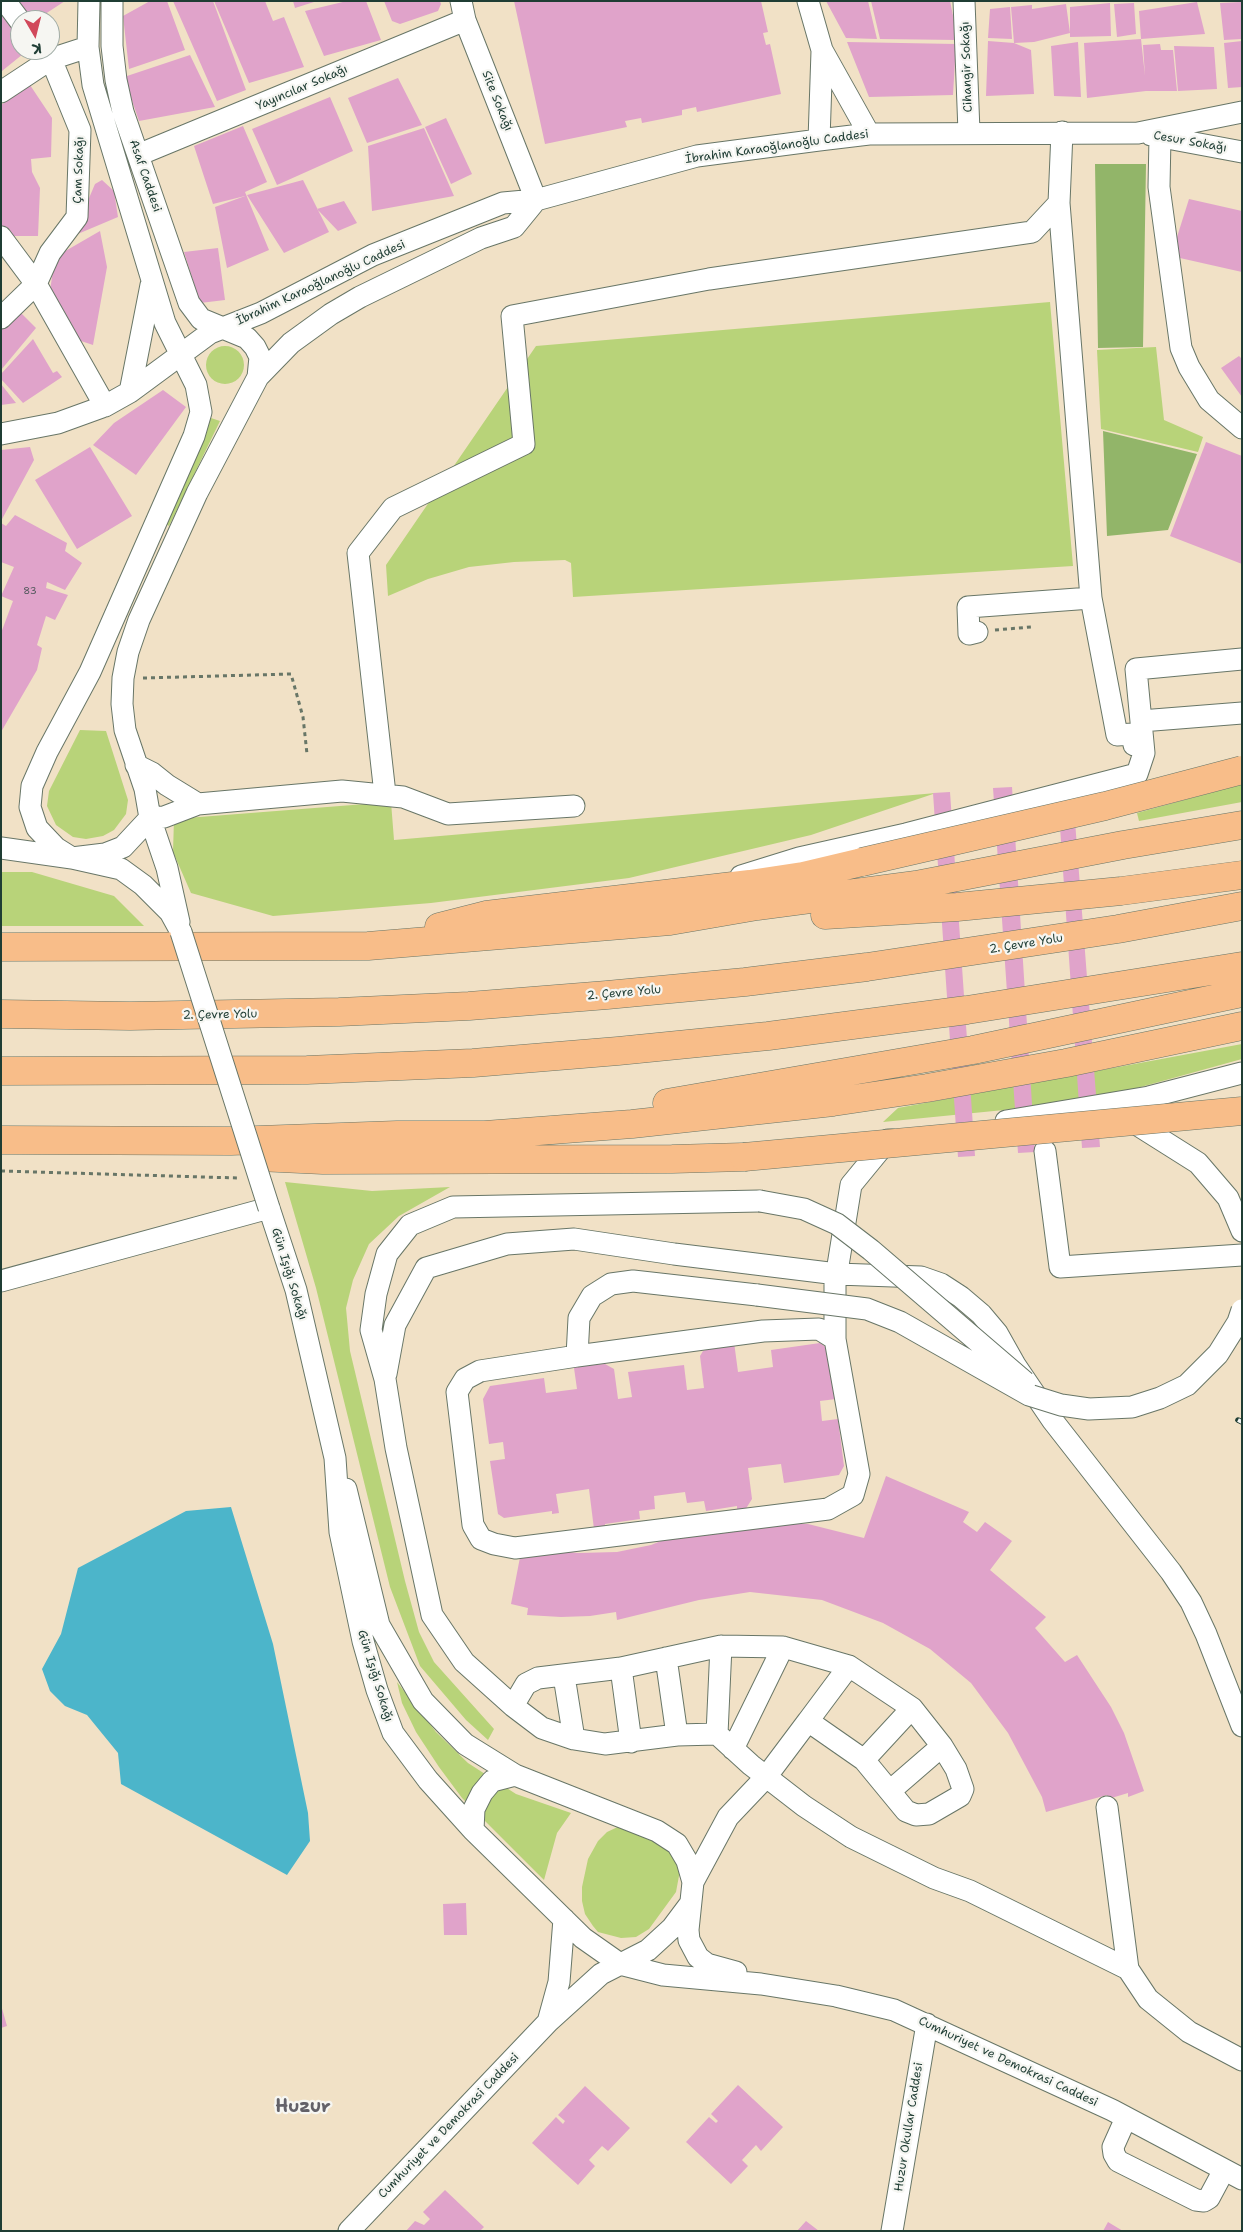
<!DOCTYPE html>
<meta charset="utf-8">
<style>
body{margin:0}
#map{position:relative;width:1243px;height:2232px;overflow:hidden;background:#f1e1c6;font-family:"Shantell Sans",sans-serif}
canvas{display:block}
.frame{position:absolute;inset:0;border:2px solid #1f3d34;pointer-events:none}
.north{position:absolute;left:10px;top:10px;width:50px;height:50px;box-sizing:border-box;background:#f6f6f2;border:1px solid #a0aca6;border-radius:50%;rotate:172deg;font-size:14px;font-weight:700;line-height:20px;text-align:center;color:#1f3d34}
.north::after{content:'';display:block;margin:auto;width:18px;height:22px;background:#d1495b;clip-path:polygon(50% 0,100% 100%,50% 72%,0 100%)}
</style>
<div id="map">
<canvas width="1243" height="2232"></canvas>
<div class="frame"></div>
<div class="north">K</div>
</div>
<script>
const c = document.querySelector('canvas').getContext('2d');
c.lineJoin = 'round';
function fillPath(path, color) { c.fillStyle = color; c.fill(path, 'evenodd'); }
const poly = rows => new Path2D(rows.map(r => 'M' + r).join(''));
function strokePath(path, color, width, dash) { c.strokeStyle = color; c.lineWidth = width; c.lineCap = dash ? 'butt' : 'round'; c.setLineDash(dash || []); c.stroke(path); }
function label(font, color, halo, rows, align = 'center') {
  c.font = font + ' "Shantell Sans",sans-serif'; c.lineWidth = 4.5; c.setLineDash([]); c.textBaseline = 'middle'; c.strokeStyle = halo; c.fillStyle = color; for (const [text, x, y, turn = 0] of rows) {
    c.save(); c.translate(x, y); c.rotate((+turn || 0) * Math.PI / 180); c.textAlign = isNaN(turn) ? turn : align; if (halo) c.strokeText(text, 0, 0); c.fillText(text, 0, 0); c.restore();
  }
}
const green = poly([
 [1050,302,1073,566,573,597,571,563,565,560,514,562,469,567,428,579,388,596,386,565,536,346],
 '206 365a19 19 0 1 1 38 0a19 19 0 1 1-38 0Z',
 [1156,347,1164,420,1203,437,1198,452,1101,429,1097,350],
 [211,418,220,421,169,526,166,524],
 [80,730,106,731,128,800,126,814,114,830,103,836,86,839,73,837,56,825,47,806,49,791],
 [1242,784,1242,802,1139,821,1137,813],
 [936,793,811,835,629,878,431,903,273,916,191,893,173,852,174,819,391,802,394,840],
 [1,872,32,872,114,896,144,926,1,926],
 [1242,1044,1242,1059,1119,1093,1004,1110,883,1122,898,1108],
 [285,1182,372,1191,450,1187,399,1216,369,1244,353,1280,346,1308,350,1351,405,1581,419,1632,434,1662,494,1729,488,1740,466,1720,420,1666,390,1587,316,1288],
 [397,1682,436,1732,468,1763,516,1794,571,1813,557,1833,544,1880,462,1798,439,1767,416,1732,402,1703],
 [622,1825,656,1831,681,1865,676,1892,649,1929,636,1937,621,1938,598,1932,593,1926,585,1914,582,1901,582,1887,588,1859,598,1841,607,1832]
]);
const forest = poly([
 [1095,164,1146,164,1143,347,1098,348],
 [1103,431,1197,454,1168,530,1107,536]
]);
const water = poly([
 [231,1507,273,1644,308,1813,310,1841,287,1875,121,1784,118,1753,87,1715,65,1706,50,1691,42,1669,61,1634,78,1568,186,1511]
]);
const building = poly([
 [12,1,65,1,36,20,27,20],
 [150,1,167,1,185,50,129,69,123,16],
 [173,1,213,1,246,90,217,101],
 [214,1,265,1,273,21,284,17,304,67,249,83],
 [293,1,314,1,314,2,295,8],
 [347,1,366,1,381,40,324,56,305,11],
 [384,1,440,1,441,4,438,11,400,24,392,21],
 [514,1,761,1,768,32,763,33,766,45,770,44,781,94,697,112,696,107,682,110,682,115,642,123,641,118,625,121,627,127,545,144],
 [826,1,868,1,877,39,846,38],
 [871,1,950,1,958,40,880,39],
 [1197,2,1205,34,1141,39,1145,76,1143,45,1160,44,1161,50,1173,50,1177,91,1146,91,1087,98,1084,43,1141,39,1139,11],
 [1242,2,1242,39,1224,40,1220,3],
 [1110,3,1111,36,1070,37,1070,7],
 [1134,3,1136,34,1117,37,1114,4],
 [1066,4,1070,33,1034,42,1014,43,1011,7,1032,5,1032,9],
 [1010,7,1012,39,988,38,990,9],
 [1,9,20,31,20,50,28,50,2,71],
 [988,41,1014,43,1031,50,1034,94,986,96],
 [1242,41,1242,87,1228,88,1224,43],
 [847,42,956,44,953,95,869,97],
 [1078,42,1081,97,1054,96,1051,46],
 [1174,46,1214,47,1217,89,1178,91],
 [190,55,215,107,139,121,124,77],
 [398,78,422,125,367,143,348,98],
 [30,85,52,118,51,157,31,159,32,172,40,188,38,236,1,236,1,105],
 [330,97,353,151,277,185,252,129],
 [446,118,472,174,451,184,425,127],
 [243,126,267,182,245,192,269,250,227,268,215,207,245,196,213,204,194,146],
 [424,128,454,196,372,211,368,146],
 [102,180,114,191,118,217,73,236,95,184],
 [303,180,329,232,284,253,247,195],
 [1189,199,1242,211,1242,272,1171,256],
 [344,201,357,223,338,231,317,209],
 [100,231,107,267,93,345,66,336,48,304,55,257],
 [218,248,225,300,200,303,184,252],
 [15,307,36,328,1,370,1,321],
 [33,339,53,373,57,371,62,377,23,403,1,379,1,374],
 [1239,356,1242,359,1242,397,1221,368],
 [1,384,16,403,1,405],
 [163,390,186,407,136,475,93,445,114,423],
 [1206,442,1242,456,1242,564,1170,536],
 [30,447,34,460,1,521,1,450],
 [90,447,132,516,77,549,35,480],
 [15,515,67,543,65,551,82,563,65,590,47,582,46,588,68,595,55,620,46,616,37,645,42,648,37,670,1,732,1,633,13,601,1,596,14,567,1,562,1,523,6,526],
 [1072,782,1100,1147,1082,1148,1057,783],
 [1012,787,1035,1152,1018,1153,993,788],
 [950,792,975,1156,958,1157,933,793],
 [734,1342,738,1372,773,1367,771,1350,820,1343,830,1350,836,1399,820,1401,822,1421,838,1419,844,1466,839,1475,784,1483,781,1464,748,1468,752,1499,745,1510,737,1511,737,1506,706,1511,704,1501,687,1503,685,1492,654,1496,655,1509,639,1511,640,1519,605,1524,605,1527,594,1529,589,1489,556,1494,559,1513,552,1514,552,1511,504,1518,498,1514,490,1461,505,1459,503,1442,489,1444,483,1399,490,1386,544,1378,546,1393,577,1389,573,1361,591,1358,592,1365,605,1364,614,1369,618,1399,632,1397,628,1372,684,1365,687,1390,704,1388,700,1356,703,1351],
 [886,1476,969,1512,963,1522,977,1532,985,1522,1012,1541,990,1570,1046,1617,1035,1628,1065,1662,1077,1655,1111,1707,1124,1733,1144,1791,1128,1797,1128,1793,1108,1799,1107,1795,1046,1812,1042,1797,1008,1733,971,1683,930,1649,883,1623,822,1600,750,1592,699,1600,617,1620,616,1612,590,1616,561,1617,527,1615,528,1608,511,1604,522,1547,578,1553,617,1552,651,1545,681,1533,757,1524,808,1524,864,1538],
 [466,1903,467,1935,444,1935,443,1904],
 [1,2005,7,2026,1,2028],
 [738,2085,783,2127,761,2151,756,2145,742,2160,748,2166,731,2184,686,2142,709,2117,716,2123,718,2121,711,2114],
 [585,2086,630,2128,608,2151,602,2146,589,2160,595,2166,578,2185,532,2143,556,2117,563,2124,565,2121,558,2115],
 [445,2190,484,2227,480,2231,406,2231,415,2221,424,2225,430,2219,423,2212],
 [806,2221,819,2231,797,2231],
 [1108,2222,1123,2231,1103,2231]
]);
const path = poly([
 [995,630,1031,627],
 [143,678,291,674,303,717,307,754],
 [1,1171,238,1178]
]);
const minor = poly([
 [5,1,20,21],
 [89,1,88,47,93,85,165,323,196,385,201,412,194,436,90,672,47,752,32,786,30,807,37,828,56,848,72,858,121,869,143,885,170,912,181,932],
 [112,1,112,46,116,80,123,112,189,303,201,319,247,338,255,347,260,357,258,377,197,493,139,620,128,652,123,678,122,704,125,730,145,789,150,818,167,868,179,922],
 [461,1,465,20,536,200],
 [808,1,822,50,869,134],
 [964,1,969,132],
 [43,50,51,59,80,130,77,217,50,253,36,284,105,406],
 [1,92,51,59,88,47],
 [1062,132,1059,203,1091,598,1117,735,1133,734,1134,745],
 [1151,135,1242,152],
 [1160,137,1159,187,1181,348,1189,367,1209,400,1242,428],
 [819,140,822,51],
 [138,155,465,20],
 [1,237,36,284,1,318],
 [258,377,291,343,331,314,360,297,481,238,514,227,536,200],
 [130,392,151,285],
 [1,434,58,423,105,406,130,392,210,333,261,313,373,255,503,203,536,200,697,156,819,140,869,134,1138,133,1242,112],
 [977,632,969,634,968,607,1091,598],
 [1141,721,1242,713],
 [385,794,358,553,393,508,524,444,512,316,709,279,1032,232,1059,203],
 [198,804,342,791,403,797,448,814,574,806],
 [1,848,72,858,105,854,123,847,150,818,164,817,198,804,167,785,152,773,136,765],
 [741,876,799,858,906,834,1137,774,1144,753,1136,669,1242,659],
 [1006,1121,1149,1097,1242,1073],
 [1133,1122,1198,1163,1228,1198,1242,1231],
 [1045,1151,1060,1267,1242,1255],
 [760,1201,453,1207,410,1225,387,1254,376,1294,371,1330,385,1379,396,1448,432,1615,464,1662,513,1706,542,1728,574,1739,605,1744,677,1735,717,1734,751,1765,804,1806,851,1837,934,1878,970,1891,1128,1969,1148,1999,1189,2032,1242,2060],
 [1,1281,269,1208,296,1290,335,1458,340,1532,363,1641,377,1690,393,1733,428,1780,473,1830,583,1938,620,1964,663,1975,761,1984,836,1996,894,2010,1112,2110,1242,2179],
 [835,1339,835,1284,851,1185,888,1140,892,1140],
 [577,1356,763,1331,819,1329,835,1339,859,1474,853,1495,828,1509,515,1548,494,1544,481,1539,473,1525,457,1392,465,1379,480,1371,577,1356,579,1318,592,1296,611,1284,633,1281,757,1295],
 [386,1374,395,1325,426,1268,507,1244,574,1239,674,1254,837,1274,921,1277,941,1284,961,1297,981,1314,997,1333,1015,1365,1053,1421,1171,1572,1191,1602,1206,1634,1242,1726],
 [346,1489,379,1625,423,1701,465,1744,515,1775,657,1831,677,1844,687,1861,693,1882,688,1930,689,1940,698,1957,707,1964,736,1972],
 [666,1658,677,1735],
 [621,1668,631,1742],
 [564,1676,574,1739],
 [513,1706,526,1684,538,1678,621,1668,721,1646,783,1647,849,1666,912,1708,942,1746,956,1769,963,1789,960,1796,929,1814,916,1815,906,1811,864,1760,808,1721,849,1666],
 [717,1734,721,1646],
 [733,1749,783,1647],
 [864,1760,912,1708],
 [890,1791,942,1746],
 [1107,1807,1128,1969],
 [473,1830,474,1809,482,1793,492,1781,515,1775],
 [693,1882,728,1817,766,1777,808,1721],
 [548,2022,559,1982,564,1919],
 [1126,2118,1113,2147,1114,2154,1118,2161,1196,2200,1204,2201,1209,2198,1224,2170],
 [349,2231,548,2022,601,1974,648,1950,672,1928,690,1904],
 [892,2231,927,2024]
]);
const highway = poly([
 [825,915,957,907,1121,891,1242,875],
 [439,927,486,915,750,884,803,876,862,862],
 [1,947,368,946,670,921,757,906,916,885,1123,845,1242,825],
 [1,1014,130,1016,339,1012,469,1006,607,995,745,982,867,967,1118,929,1242,906],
 [1,1071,307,1070,473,1063,618,1051,768,1036,967,1010,1242,966],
 [667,1103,973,1050,1242,993],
 [1,1140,231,1141,397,1135,485,1135,632,1124,833,1102,927,1088,1066,1063,1242,1026],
 [258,1157,323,1160,672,1159,744,1157]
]);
const rail = poly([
 [1238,1420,1242,1422]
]);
const minorBridge = poly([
 [181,932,269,1208],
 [760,1201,804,1209,837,1224,871,1250,1025,1382],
 [757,1295,867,1309,900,1322,1029,1395,1061,1405,1089,1409,1132,1407,1160,1398,1187,1385,1218,1354,1238,1322,1242,1310]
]);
const highwayBridge = poly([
 [862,862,1105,806,1242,770],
 [744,1157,1242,1111]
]);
const numberNames = [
 ["83",30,591]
];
const streetNames = [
 ["Cihangir Sokağı",967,67,-92],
 ["Yayıncılar Sokağı",302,88,-23],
 ["Site Sokağı",497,101,68],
 ["Cesur Sokağı",1190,142,10],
 ["İbrahim Karaoğlanoğlu Caddesi",777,147,-8],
 ["Çam Sokağı",79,170,-88],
 ["Asaf Caddesi",145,176,71],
 ["İbrahim Karaoğlanoğlu Caddesi",321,283,-25],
 ["2. Çevre Yolu",1026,944,-9],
 ["2. Çevre Yolu",624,993,-5],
 ["2. Çevre Yolu",220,1015,-1],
 ["Gün Işığı Sokağı",289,1274,73],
 ["Gün Işığı Sokağı",375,1676,73],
 ["Cumhuriyet ve Demokrasi Caddesi",1008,2062,25],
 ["Cumhuriyet ve Demokrasi Caddesi",449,2126,-46],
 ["Huzur Okullar Caddesi",909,2127,-81]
];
const districtNames = [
 ["Huzur",303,2107]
];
fillPath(green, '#b8d379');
fillPath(forest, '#92b569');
fillPath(water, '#4cb5ca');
fillPath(building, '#e0a3ca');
strokePath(minor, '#687667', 23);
strokePath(highway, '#687667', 29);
strokePath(path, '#687667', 3, [4, 4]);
strokePath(minor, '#fff', 21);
strokePath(highway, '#f8bd89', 28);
strokePath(rail, '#1f3d34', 5.5);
strokePath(rail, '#f6f6f2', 4, [11]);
strokePath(minorBridge, '#687667', 23, []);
strokePath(highwayBridge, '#687667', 29, []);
strokePath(minorBridge, '#fff', 21);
strokePath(highwayBridge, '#f8bd89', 28);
label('10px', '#4f565a', null, numberNames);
label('12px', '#1f3d34', '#f6f6f2', streetNames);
label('bold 18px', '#636168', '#f6f6f2', districtNames);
</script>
